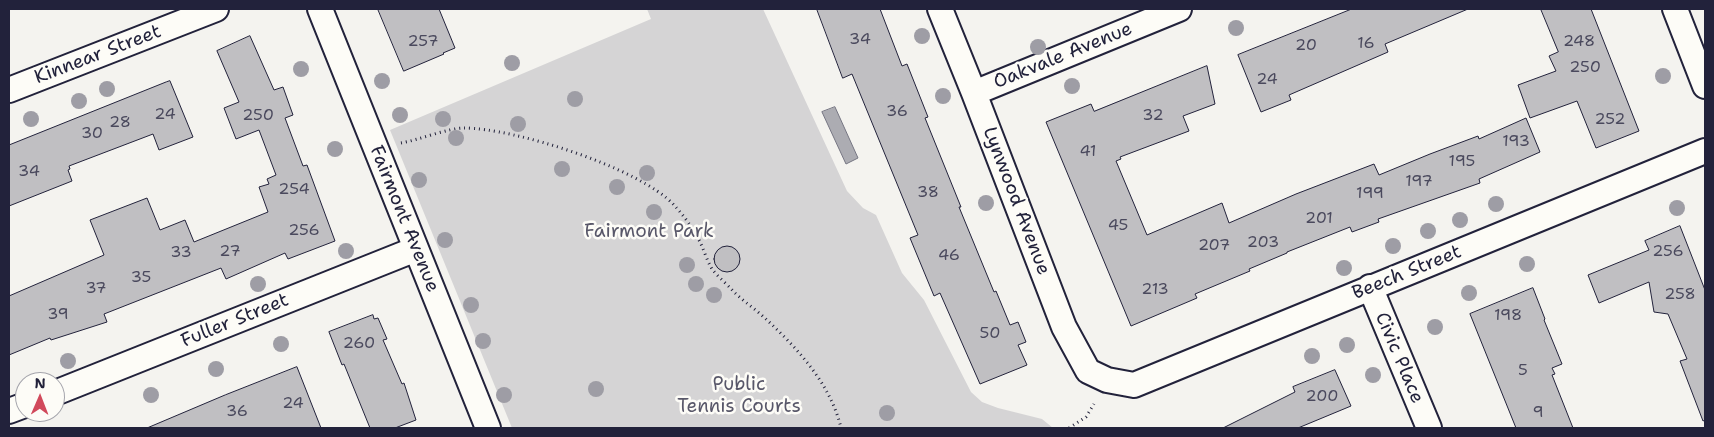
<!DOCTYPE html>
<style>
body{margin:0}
#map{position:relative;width:1714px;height:437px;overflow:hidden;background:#f4f3ef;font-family:"Shantell Sans",sans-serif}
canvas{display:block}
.frame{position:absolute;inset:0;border:10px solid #22223b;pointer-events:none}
.north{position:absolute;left:15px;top:372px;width:50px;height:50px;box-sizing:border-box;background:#fdfcf7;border:1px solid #a5a5ac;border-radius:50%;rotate:1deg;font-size:14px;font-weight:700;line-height:20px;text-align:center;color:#22223b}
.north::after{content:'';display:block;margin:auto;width:18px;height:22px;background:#d1495b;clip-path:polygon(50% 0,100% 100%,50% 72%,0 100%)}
</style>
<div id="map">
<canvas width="1714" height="437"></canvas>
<div class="frame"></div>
<div class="north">N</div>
</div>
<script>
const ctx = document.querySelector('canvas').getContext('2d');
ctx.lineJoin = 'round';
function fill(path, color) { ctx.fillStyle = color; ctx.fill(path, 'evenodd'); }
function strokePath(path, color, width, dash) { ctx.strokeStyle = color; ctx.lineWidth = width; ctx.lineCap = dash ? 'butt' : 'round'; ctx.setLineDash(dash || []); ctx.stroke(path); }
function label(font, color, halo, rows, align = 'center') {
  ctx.font = font + ' "Shantell Sans",sans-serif'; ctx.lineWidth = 5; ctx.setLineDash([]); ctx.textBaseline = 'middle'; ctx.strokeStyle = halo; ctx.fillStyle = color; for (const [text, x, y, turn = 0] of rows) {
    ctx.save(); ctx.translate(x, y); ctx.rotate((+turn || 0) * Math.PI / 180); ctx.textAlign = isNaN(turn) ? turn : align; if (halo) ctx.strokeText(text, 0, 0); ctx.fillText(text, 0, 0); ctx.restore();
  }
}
const green = new Path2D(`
 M647,9H763L847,191L863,208L876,215L902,273L924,300L971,392L982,402L998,408L1042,419L1053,428H512L390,130L651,19Z`);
const water = new Path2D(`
 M835,107L858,158L846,164L822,112Z`);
const building = new Path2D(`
 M378,9H439L455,48L443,53L444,54L404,71Z
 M817,9H880L902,66L907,64L928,117L925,118L961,207H959L994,292L996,291L1010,325L1018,322L1026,342L1018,345L1027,365L980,384L940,293L934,296L910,238L918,235L852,74L843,78Z
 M1352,9H1468L1385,44L1388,52L1289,95L1291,100L1261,112L1238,55Z
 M1541,9H1591L1639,131L1596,148L1577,101L1530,118L1518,85L1556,71L1549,56L1558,52Z
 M250,36L274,90L283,87L293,115L285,118L303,166L307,165L335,241L288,259L285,253L226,279L221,268L104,314L107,322L51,340L50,338L9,355V296L104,255L90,220L147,198L160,230L185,220L194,242L268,212L259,187L269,184L267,179L276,175L259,130L236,139L224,108L239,102L217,51Z
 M1207,66L1215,104L1183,116L1189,131L1120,157L1121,159L1116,161L1147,235L1222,203L1229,223L1296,194L1374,164L1379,175L1430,154L1478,136L1479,139L1526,118L1540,152L1479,179L1480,183L1378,219L1379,222L1352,232L1350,227L1287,252V253L1249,269L1250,271L1195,294L1197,298L1131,326L1046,122L1091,104L1094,111Z
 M170,81L193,137L159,150L153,134L69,166L70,169L68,170L72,181L9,206V145L166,82Z
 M1680,226L1705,290V420L1703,421L1680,361L1687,359L1668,314L1654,312L1649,282L1599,303L1588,275L1649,250L1645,241Z
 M714 259a13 13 0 1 1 26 0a13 13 0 1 1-26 0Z
 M1533,288L1545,319L1544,320L1562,364L1552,368L1555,374L1552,375L1573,428H1516L1470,314Z
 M373,315L374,319L378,318L387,339L383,340L402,384L404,383L416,420L395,428H370L344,364L342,365L329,332Z
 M297,367L321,428H147L225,395Z
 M1335,370L1351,406L1298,428H1223L1295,392L1293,387Z`);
const path = new Path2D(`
 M401,143C419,140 448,128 464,128C514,128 640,168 674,205C684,216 693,228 700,242C704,250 707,261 712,269C718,277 727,284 733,291C744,302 757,310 768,321C799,350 831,385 841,428
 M1069,428L1086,417L1094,404`);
const street = new Path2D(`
 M320,9L488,428
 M940,9L974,93L1064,327L1088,371L1107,380L1134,385L1705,151
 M1675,9L1705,86
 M9,90L216,9
 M974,93L1179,9
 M1370,287L1429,428
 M55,393L416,249
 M9,411L25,405`);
const trees = [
 [1236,28],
 [922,36],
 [1038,47],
 [512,63],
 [301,69],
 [1663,76],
 [382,81],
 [1072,86],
 [107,89],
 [943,96],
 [575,99],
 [79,101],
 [400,115],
 [31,119],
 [443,119],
 [518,124],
 [456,138],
 [335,149],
 [562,169],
 [647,173],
 [419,180],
 [617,187],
 [986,203],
 [1496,204],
 [1677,208],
 [654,212],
 [1460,220],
 [1428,231],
 [445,240],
 [1393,246],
 [346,251],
 [1527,264],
 [687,265],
 [1344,268],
 [258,284],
 [696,284],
 [1469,293],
 [714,295],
 [471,305],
 [1435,327],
 [483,341],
 [281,344],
 [1347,345],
 [1312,356],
 [68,361],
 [216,369],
 [1373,375],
 [596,389],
 [151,395],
 [504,395],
 [887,413]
];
const numberNames = [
 ["34",860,40],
 ["257",423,42],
 ["248",1579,42],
 ["16",1366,44],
 ["20",1306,46],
 ["250",1585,68],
 ["24",1267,80],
 ["36",897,112],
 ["24",165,115],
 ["250",258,116],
 ["32",1153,116],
 ["252",1610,120],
 ["28",120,123],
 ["30",92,134],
 ["193",1516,142],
 ["41",1088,152],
 ["195",1462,162],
 ["34",29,172],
 ["197",1419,182],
 ["254",294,190],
 ["38",928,193],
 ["199",1370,194],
 ["201",1319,219],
 ["45",1118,226],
 ["256",304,231],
 ["203",1263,243],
 ["207",1214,246],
 ["27",230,252],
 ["256",1668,252],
 ["33",181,253],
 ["46",949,256],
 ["35",141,278],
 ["37",96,289],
 ["213",1155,290],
 ["258",1680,295],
 ["39",58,315],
 ["198",1508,316],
 ["50",990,334],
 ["260",359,344],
 ["5",1523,371],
 ["200",1322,397],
 ["24",293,404],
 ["36",237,412],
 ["9",1538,413]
];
const streetNames = [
 ["Kinnear Street",98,55,-21],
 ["Oakvale Avenue",1063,56,-22],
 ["Lynwood Avenue",1016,201,69],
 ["Fairmont Avenue",404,219,68],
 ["Beech Street",1407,273,-22],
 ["Fuller Street",235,321,-22],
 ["Civic Place",1399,358,67]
];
const parkNames = [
 ["Fairmont Park",649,232],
 ["Public",739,385],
 ["Tennis Courts",739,407]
];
fill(green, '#d5d4d5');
fill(water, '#acacb2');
strokePath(water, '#757582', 1);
fill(building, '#c0bfc2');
strokePath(building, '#22223b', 1);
strokePath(street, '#22223b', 28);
strokePath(path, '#22223b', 3, [1, 4]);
strokePath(street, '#fdfcf7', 24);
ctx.fillStyle = '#9e9da5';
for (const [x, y] of trees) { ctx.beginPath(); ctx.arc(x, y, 8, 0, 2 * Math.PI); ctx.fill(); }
label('16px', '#4a495d', null, numberNames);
label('19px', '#22223b', '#fdfcf7', streetNames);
label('19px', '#585769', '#fdfcf7', parkNames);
</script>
